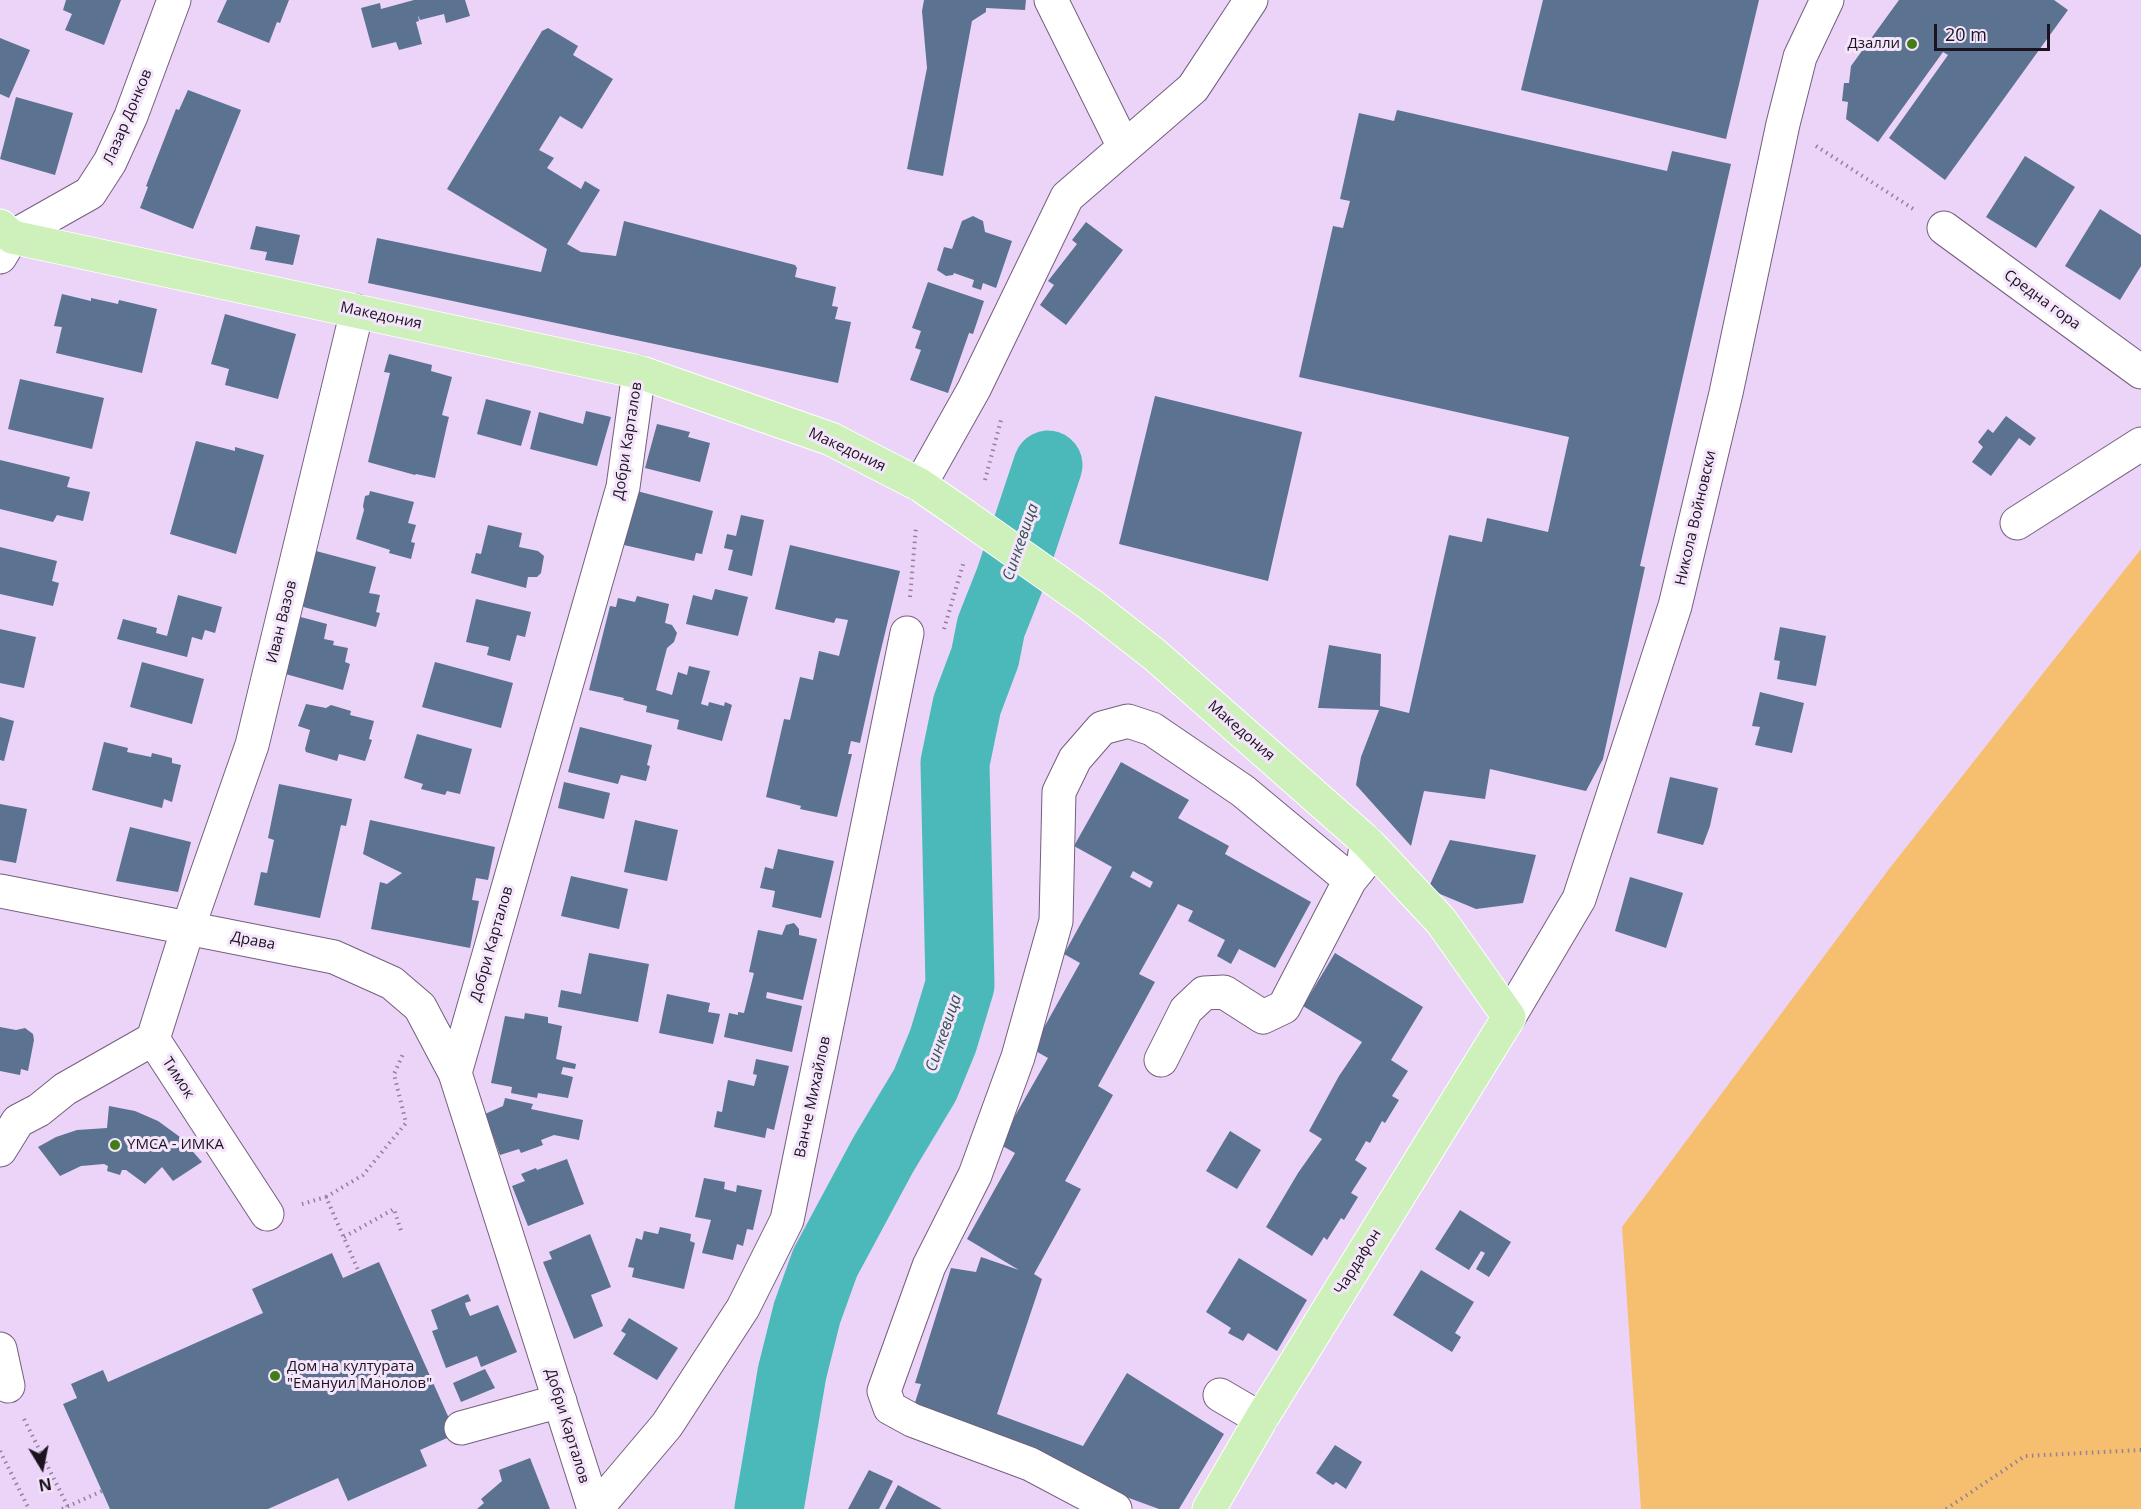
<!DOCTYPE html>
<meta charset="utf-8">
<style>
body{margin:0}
#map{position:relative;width:2141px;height:1509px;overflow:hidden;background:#ecd4f8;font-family:"Open Sans",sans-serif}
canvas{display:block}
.north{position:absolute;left:12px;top:1437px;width:60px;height:60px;-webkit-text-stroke:4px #f4e5fb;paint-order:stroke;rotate:170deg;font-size:16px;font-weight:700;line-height:24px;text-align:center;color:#1c1320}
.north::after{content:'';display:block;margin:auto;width:21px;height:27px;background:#1c1320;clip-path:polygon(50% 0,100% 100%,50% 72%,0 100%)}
.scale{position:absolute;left:1934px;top:24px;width:116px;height:27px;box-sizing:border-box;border:3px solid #1c1320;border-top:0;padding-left:8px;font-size:18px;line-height:21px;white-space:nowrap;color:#1c1320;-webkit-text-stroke:4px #f4e5fb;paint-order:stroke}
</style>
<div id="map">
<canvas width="2141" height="1509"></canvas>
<div class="north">N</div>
<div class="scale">20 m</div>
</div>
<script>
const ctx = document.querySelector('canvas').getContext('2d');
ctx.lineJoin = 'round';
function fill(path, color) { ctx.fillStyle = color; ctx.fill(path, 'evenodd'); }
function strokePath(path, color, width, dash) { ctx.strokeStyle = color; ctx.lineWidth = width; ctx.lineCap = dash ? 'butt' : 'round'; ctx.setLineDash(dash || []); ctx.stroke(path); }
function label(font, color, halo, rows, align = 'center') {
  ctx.font = font + ' "Open Sans",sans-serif'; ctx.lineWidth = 6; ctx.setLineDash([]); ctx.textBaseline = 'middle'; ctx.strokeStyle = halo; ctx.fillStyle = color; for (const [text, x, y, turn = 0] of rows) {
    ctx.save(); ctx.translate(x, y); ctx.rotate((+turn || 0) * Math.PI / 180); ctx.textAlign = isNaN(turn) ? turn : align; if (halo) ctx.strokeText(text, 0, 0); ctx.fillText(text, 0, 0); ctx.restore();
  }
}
const green = new Path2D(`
 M2141,549V1509H1641L1622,1227L1889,869Z`);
const river = new Path2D(`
 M769,1509L792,1373L807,1313L825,1263L883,1155L925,1085L943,1041L960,985L955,763L967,705L985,657L991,627L1010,579L1048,465`);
const building = new Path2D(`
 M66,0H121L104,45L65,30L72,14L63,10Z
 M227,0H289L280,23L277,22L269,43L217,22Z
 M414,0H465L470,16L446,23L444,14L420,20L418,15L419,21L416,22L422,44L399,50L396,42L372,48L361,8L380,3L381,9Z
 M924,0H1026L1025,10L986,8V12L972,21L943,176L907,169L927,68L922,11Z
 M1543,0H1759L1726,139L1521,90Z
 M1899,0H2054L2068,10L1945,180L1889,138L1948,55L1943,52L1878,142L1846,119L1848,102L1842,101L1844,83H1849L1851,66Z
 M548,28L578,46L573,55L613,79L582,129L560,116L539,150L554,158L547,168L581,189L585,181L600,190L567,244L581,252L616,256L624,221L795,265L797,268L795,277L836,287L832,306L838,307L835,319L851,322L838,383L368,283L377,238L541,272L547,249L447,189L542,31Z
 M0,38L30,50L9,98L0,94Z
 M188,90L241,110L193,229L140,208L148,187L146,186L176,109L179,110Z
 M16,97L73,113L55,175L0,159Z
 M1397,110L1667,171L1672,151L1731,164L1640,566L1645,567L1603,759L1586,791L1490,769L1485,799L1424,791L1411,846L1356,785L1361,757L1379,710L1318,708L1329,645L1381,654L1380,706L1409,713L1449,535L1482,542L1487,518L1548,532L1569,437L1299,377L1333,226L1343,228L1350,201L1340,199L1359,113L1394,121Z
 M2025,156L2075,187L2036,248L1986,217Z
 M2100,209L2141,235V266L2120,300L2065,266Z
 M973,216L983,221L985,232L1012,241L996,288L983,283L981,290L972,287L974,280L954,273L953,275L946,276L937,270L944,247L952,249L962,221Z
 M1086,222L1123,250L1066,325L1040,305L1054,285L1048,281L1077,244L1072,240Z
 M256,226L300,235L293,265L265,260L267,252L250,249Z
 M928,282L984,301L973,334L969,333L948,393L910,380L921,350L915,348L921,331L912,328Z
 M62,294L91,301V298L118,304L119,300L157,309L142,373L56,353L62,327L54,326Z
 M225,314L296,334L278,399L225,385L229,369L211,364Z
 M389,354L432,365L431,371L452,377L442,415L449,417L447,425L435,478L416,474L415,475L368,462L390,373L384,372Z
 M20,379L104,398L92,449L8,429Z
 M1155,396L1302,432L1268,581L1119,544Z
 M486,399L531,411L521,446L477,434Z
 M586,411L611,417L597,466L530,449L539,412L583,424Z
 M2006,416L2036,438L2030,446L2019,438L1991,476L1972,462L1983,447L1978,442L1988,429L1993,433Z
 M657,424L690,432L688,437L710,443L700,482L645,468Z
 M196,441L235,451V447L264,455L236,554L170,534Z
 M0,460L70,477L67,487L90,492L83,521L57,515L53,522L0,509Z
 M370,491L414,502L408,523L416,525L411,542L415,543L411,559L389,553L390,550L356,539L364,510L363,506L365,496L369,495Z
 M637,491L713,511L702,554L696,553L694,561L624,545Z
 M741,515L764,520L752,576L728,570L733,550L724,548L727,534L736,536Z
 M488,525L522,533L519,547L538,551L544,556L541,573L537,577H528L526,588L471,573L476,553L481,554Z
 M790,545L900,571L878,662L860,743L851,741L848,754H852L837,817L800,809L801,806L766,797L784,719L790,720L800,677L813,680L819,651L839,656L848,620L836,618L834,623L775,609Z
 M0,547L57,561L52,581L59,583L53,606L0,594Z
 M316,551L376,567L369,593L380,595L376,612L380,613L376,627L300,606Z
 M715,589L748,597L738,636L686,624L693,595L712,600Z
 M178,595L222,607L215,633L205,630L202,640L192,637L187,657L117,639L123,619L157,628L156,633L167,636Z
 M637,596L669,604L665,623L672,625L677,633L674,642L667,648L656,690L672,695L678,672L687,675L689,666L710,671L701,704L708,706L709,702L724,706L725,702L732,705L722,741L677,729L679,720L646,712L647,706L623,700L624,698L589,690L610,606L616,607L618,598L635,602Z
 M476,599L531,612L525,637L517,635L510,661L487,655L489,647L466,642Z
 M297,616L327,624L324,639L334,641L333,645L348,648L345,662L350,664L343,690L282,673Z
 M1780,627L1826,636L1816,686L1777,679L1780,661L1774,660Z
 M0,629L36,637L24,688L0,683Z
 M142,662L204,679L192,724L130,707Z
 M435,662L513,683L501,728L422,707Z
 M1760,692L1804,703L1792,753L1755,745L1760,727L1752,726Z
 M306,704L326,708L331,705L351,711L350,715L374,721L369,739L372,740L365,761L339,754L337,761L306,752L305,749L310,730L298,726Z
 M0,717L14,721L4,761L0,760Z
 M580,727L652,745L647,765L650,766L646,781L621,775L618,784L568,772Z
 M417,734L472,749L460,794L447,791L445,795L421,789L423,784L404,778Z
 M104,742L128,748L127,752L151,757L152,753L172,758V763L181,765L172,802L164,799L162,808L92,790Z
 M1121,762L1189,800L1178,818L1229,846L1225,854L1311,902L1275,968L1239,949L1231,964L1217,956L1225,940L1188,921L1193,911L1178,904L1139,974L1155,982L1098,1086L1113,1095L1065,1181L1081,1189L1034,1274L1042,1279L997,1414L1083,1446L1127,1373L1224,1434L1179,1509H1159L910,1418L921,1384L915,1383L951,1268L976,1272L981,1257L1019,1270L967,1239L1015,1153L999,1144L1048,1058L1032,1049L1080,963L1064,954L1112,867L1074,846ZM1133,871L1153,882L1150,888L1130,877Z
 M1670,777L1718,788L1710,826L1703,845L1657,833Z
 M564,782L610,793L604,819L558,808Z
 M279,784L352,799L346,826L341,825L320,918L254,905L261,872L267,873L274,840L268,838Z
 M0,804L27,809L16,863L0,860Z
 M370,820L495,847L488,880L476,878L472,900L479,901L470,948L371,929L380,882L387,884L402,873L363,854Z
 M635,820L678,830L667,881L624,872Z
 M130,827L191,842L178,892L116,881Z
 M1450,840L1536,855L1523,903L1476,909L1428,889Z
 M778,849L834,861L821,918L772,907L775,891L760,888L765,867L773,869Z
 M571,876L628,889L619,929L561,916Z
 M1630,877L1683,893L1666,948L1615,931Z
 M794,923L799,929V935L817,939L803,1000L767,992L766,998L802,1006L792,1052L724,1037L729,1013L738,1015V1012L744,1013L754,973L749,972L758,930L782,935L786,925Z
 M589,953L649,964L638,1022L558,1007L561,990L581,994Z
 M1335,953L1423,1007L1391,1060L1408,1071L1392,1096L1399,1100L1385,1123L1382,1121L1370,1143L1366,1141L1355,1160L1367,1168L1351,1193L1358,1197L1344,1220L1341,1218L1327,1240L1324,1237L1312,1256L1266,1227L1298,1173L1322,1139L1309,1131L1339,1076L1362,1042L1303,1006Z
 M667,994L710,1003L708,1012L720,1014L713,1044L659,1033Z
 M525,1013L548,1017V1023L562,1026L556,1059L576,1064L575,1069L563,1067L561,1074L573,1077L568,1098L538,1093L537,1098L511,1093L512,1087L491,1083L505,1016L524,1019Z
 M0,1027L16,1030L25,1028L33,1034L34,1040L28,1071L21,1069L20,1075L0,1071Z
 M756,1059L789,1066L774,1130L767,1128L765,1138L714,1127L717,1111L722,1112L728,1080L754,1086L757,1075L753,1074Z
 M505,1098L533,1104L531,1109L583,1120L579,1140L554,1135L541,1140L543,1145L521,1153L519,1149L500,1155L485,1114L503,1106Z
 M109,1106L135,1111L158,1121L180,1137L202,1162L173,1181L162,1167L145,1184L126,1170H122L120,1175L107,1171L108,1166L104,1164L81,1166L60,1176L38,1147L56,1137L77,1130L107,1128Z
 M1230,1131L1261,1150L1237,1189L1206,1171Z
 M567,1159L584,1204L528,1226L512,1186L525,1181L521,1174L536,1168L537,1170Z
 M704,1178L725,1182L724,1189L736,1192L737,1185L762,1190L753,1230L747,1229L743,1246L737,1244L733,1260L702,1253L711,1220L695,1217Z
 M1460,1210L1511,1242L1489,1277L1476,1269L1485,1253L1481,1251L1469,1270L1435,1249Z
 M660,1227L691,1234L690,1241L695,1243L684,1289L632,1277L634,1268L628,1267L636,1238L642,1240L644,1231L658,1234Z
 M590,1234L611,1287L591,1295L603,1326L574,1339L543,1262L552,1259L549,1252Z
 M332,1253L343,1278L379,1262L456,1434L420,1450L427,1466L348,1501L338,1478L268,1509H110L63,1404L77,1398L71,1384L103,1370L108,1382L263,1313L252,1289Z
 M1239,1258L1307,1300L1277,1351L1248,1333L1243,1341L1228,1333L1231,1328L1206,1312Z
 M1421,1270L1474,1302L1455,1333L1461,1337L1452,1352L1393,1315Z
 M468,1294L471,1301L465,1303L466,1307L470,1316L498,1305L517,1352L481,1367L477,1356L446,1368L432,1331L438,1329L431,1310Z
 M629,1318L678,1348L657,1380L613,1354L626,1334L621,1331Z
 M485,1369L495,1388L461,1402L453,1383Z
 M1335,1445L1362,1462L1346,1489L1336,1482L1333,1485L1316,1473Z
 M530,1458L550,1509H477L484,1503L481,1499L502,1481L499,1470Z
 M869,1470L893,1481L879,1509H848Z
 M898,1485L918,1496L942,1509H885Z`);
const path = new Path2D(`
 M1816,146L1915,210
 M985,480L1001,420
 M910,597L916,527
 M944,629L964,561
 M326,1197L363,1175L406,1123L394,1074L403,1054
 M302,1204L326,1197L359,1272
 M344,1237L394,1209L402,1234
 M24,1419L68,1507
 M0,1451L29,1509
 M62,1509L102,1491
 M1946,1509L2025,1456L2141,1450`);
const minor = new Path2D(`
 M1051,0L1124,147
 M1944,228L2141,372
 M0,257L12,237L90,193L110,162L131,116L174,0
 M920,485L974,389L1067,197L1193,88L1251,0
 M2017,523L2141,444
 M0,891L334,957L392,983L420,1007L455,1073
 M1509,1017L1579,899L1675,606L1726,393L1783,124L1800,57L1827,0
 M1161,1060L1186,1010L1204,993L1224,992L1263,1017L1284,1007L1350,880
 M0,1150L18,1121L39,1110L65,1089L153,1039
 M267,1214L153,1039L188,928L252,745L357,311
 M0,1349L8,1386
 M1220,1395L1261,1419
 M461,1428L560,1401
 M594,1509L455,1073L623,487L639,372
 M596,1509L667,1425L743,1308L787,1220L907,633
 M1115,1509L1030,1464L912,1420L890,1408L884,1391L929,1266L975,1175L1018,1057L1056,921L1059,792L1075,759L1102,728L1128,721L1152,729L1243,791L1350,880L1363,864L1367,842`);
const major = new Path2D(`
 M0,226L12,237L639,372L831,439L920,485L955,509
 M1091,605L1155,655L1367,842L1441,921L1509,1017L1261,1419L1209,1509`);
const majorBridge = new Path2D(`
 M955,509L1091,605`);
const markers = [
 [1912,44,6,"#437d16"],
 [115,1145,6,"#437d16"],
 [275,1376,6,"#437d16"]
];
const poiNames = [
 ["Дзалли",1900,44,"right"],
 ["YMCA - ИМКА",127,1145],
 ["Дом на културата",287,1367],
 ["\"Емануил Манолов\"",287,1384]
];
const streetNames = [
 ["Лазар Донков",128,117,-67],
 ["Средна гора",2042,300,36],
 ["Македония",381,316,12],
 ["Добри Карталов",628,441,-81],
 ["Македония",847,450,25],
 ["Никола Войновски",1696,518,-77],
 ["Иван Вазов",282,622,-76],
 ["Македония",1241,731,41],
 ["Драва",253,941,11],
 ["Добри Карталов",492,944,-74],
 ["Тимок",178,1078,57],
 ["Ванче Михайлов",813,1097,-78],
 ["Чардафон",1358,1262,-58],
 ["Добри Карталов",567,1426,73]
];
const waterNames = [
 ["Синкевица",1021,542,-71],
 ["Синкевица",944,1033,-71]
];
fill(green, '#f6bf6f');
strokePath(river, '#4bb9b9', 69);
fill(building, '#5b7290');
strokePath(minor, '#745f7e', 35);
strokePath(major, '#fff', 35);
strokePath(path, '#93819b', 4, [1.5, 4.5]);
strokePath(minor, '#fff', 33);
strokePath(major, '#cef1bc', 33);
strokePath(majorBridge, '#fff', 35, []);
strokePath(majorBridge, '#cef1bc', 33);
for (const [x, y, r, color] of markers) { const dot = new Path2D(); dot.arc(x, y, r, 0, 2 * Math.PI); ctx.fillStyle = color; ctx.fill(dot); strokePath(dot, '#f4e5fb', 2); }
label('15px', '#1c1320', '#f4e5fb', poiNames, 'left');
label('15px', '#1c1320', '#f4e5fb', streetNames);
label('italic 16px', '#345555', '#f4e5fb', waterNames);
</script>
